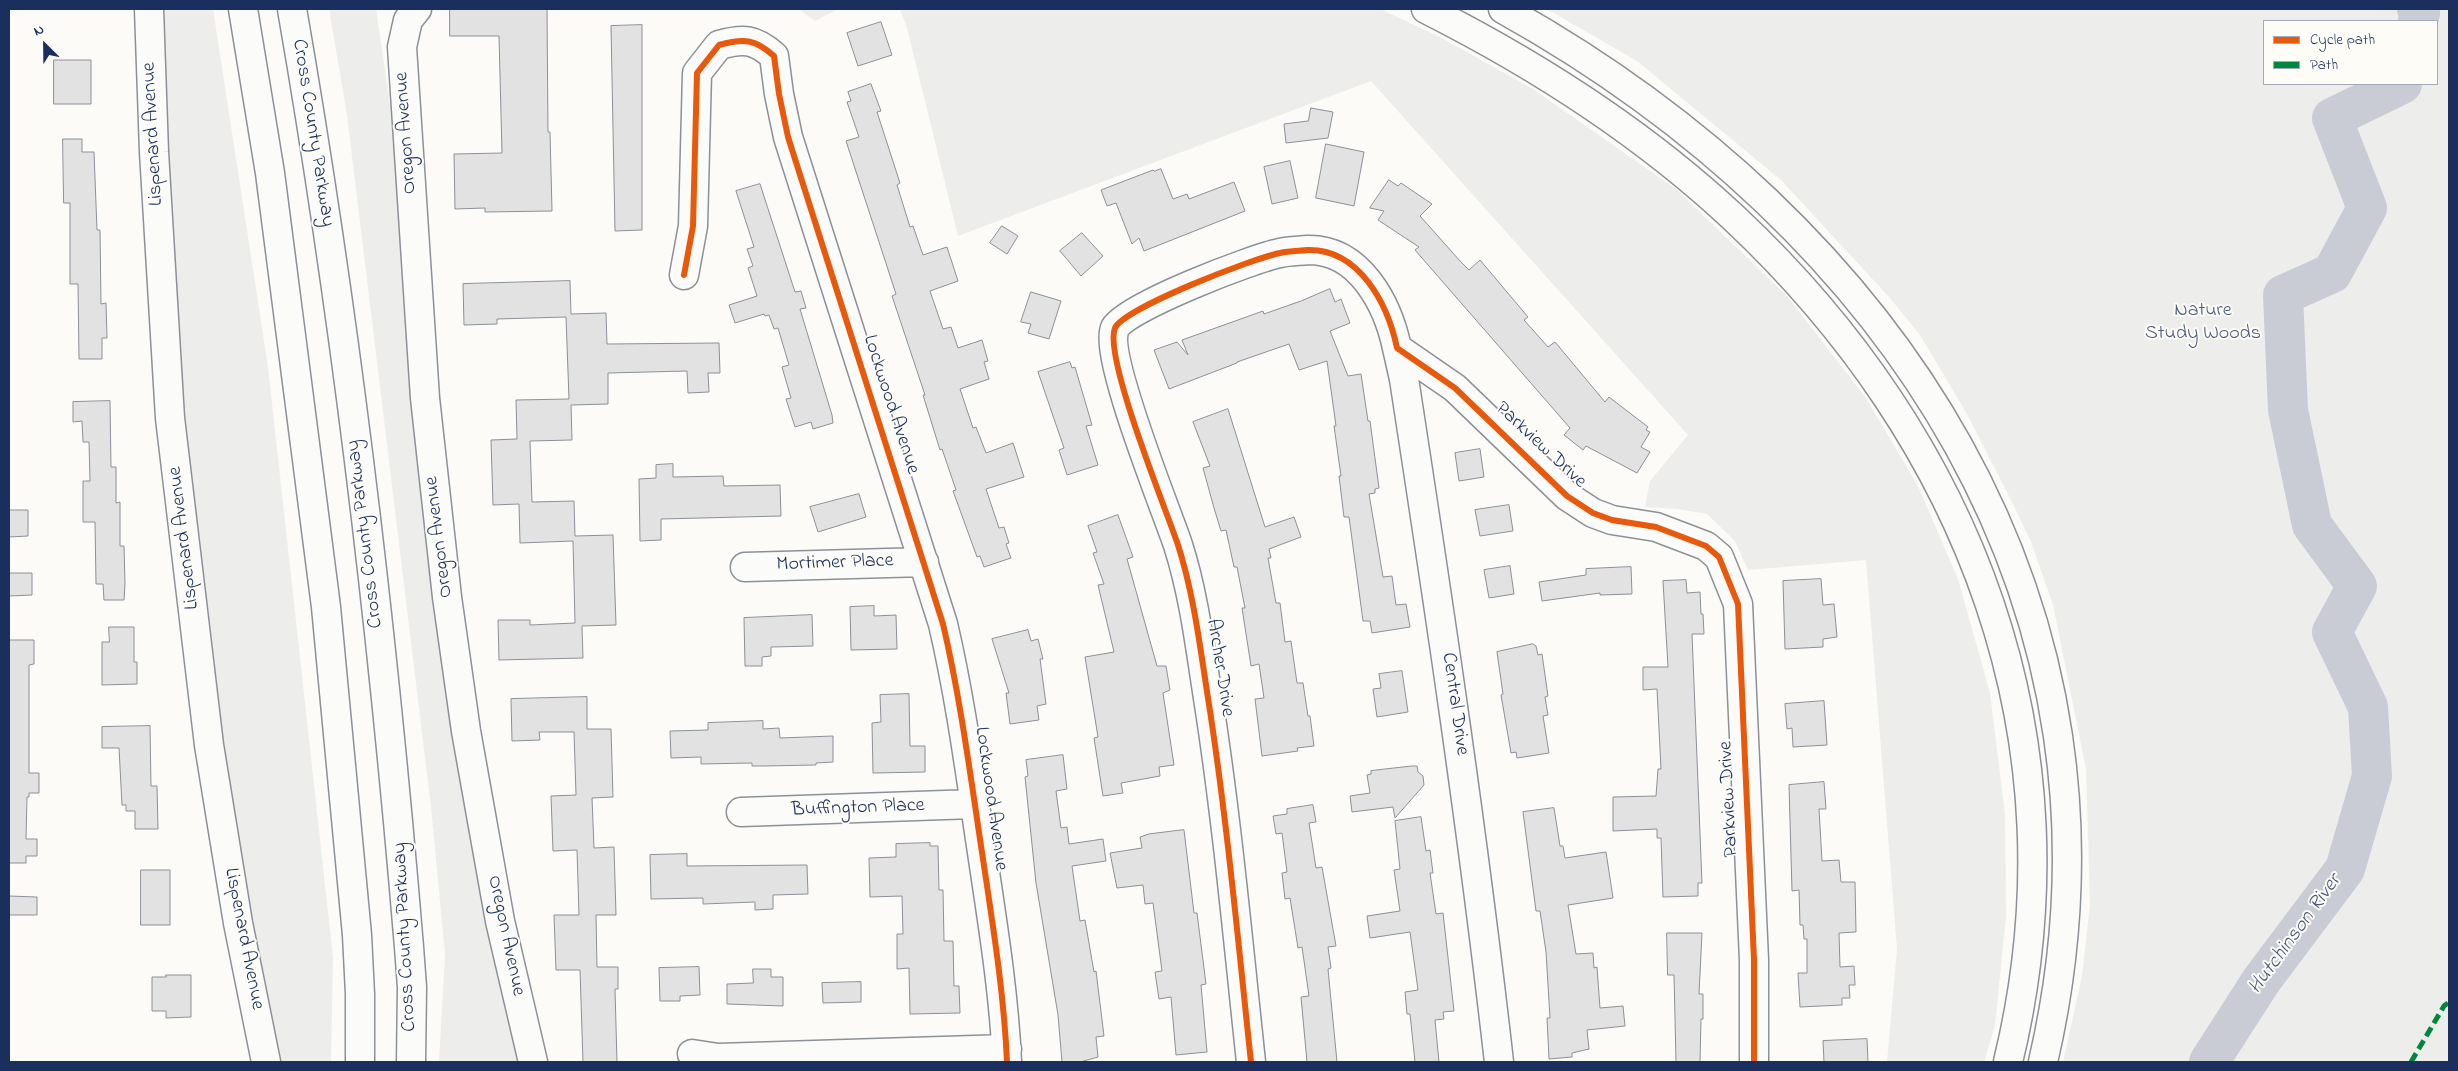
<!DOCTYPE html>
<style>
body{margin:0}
#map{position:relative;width:2458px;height:1071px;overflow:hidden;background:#fcfbf8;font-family:"Indie Flower",sans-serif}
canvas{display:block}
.frame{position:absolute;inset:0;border:10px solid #1b2f5e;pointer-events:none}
.legend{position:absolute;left:2263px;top:20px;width:175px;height:65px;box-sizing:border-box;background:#fdfcf7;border:1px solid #a3aaba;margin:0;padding:6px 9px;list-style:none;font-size:15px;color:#1b2f5e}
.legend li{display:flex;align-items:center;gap:10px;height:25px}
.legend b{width:25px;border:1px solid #a3aaba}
.north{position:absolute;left:20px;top:20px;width:50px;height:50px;-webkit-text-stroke:4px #fdfcf7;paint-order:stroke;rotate:337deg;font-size:14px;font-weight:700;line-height:20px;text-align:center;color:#1b2f5e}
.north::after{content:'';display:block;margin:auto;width:18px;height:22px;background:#1b2f5e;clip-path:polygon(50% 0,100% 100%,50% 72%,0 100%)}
</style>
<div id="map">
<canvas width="2458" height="1071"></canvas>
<div class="frame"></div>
<ul class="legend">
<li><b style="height:6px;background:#e8590c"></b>Cycle path</li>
<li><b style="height:6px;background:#00873e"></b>Path</li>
</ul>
<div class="north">N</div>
</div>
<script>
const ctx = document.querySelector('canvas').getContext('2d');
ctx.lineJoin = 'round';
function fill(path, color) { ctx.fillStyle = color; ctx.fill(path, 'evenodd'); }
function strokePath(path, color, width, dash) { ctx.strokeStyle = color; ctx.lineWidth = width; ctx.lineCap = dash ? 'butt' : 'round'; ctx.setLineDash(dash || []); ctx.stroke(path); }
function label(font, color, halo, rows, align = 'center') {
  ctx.font = font + ' "Indie Flower",sans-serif'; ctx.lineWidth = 4; ctx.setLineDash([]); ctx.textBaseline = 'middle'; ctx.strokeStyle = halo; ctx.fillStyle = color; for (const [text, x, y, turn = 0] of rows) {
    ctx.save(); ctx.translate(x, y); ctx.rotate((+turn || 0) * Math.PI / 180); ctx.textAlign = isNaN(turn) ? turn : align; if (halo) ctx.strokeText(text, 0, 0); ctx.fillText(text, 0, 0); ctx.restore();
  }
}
const green = new Path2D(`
 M162,9H213L268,367L333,957L331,1062H281L248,905L214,707L189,516L167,161Z
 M329,9H376L396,145L408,366L442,656L464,803L493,956L520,1062H439L445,954L431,807L347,115Z
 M799,9H838L815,21Z
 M900,9H1380L1440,37L1533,89L1676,189L1787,296L1866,398L1918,486L1958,579L1990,693L2005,814L2006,916L1995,1026L1984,1062H1887L1897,949L1866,560L1748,570L1735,541L1707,514L1677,509L1645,507L1650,481L1688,435L1371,81L958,236L907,28Z
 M1547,9H2449V1062H2063L2082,976L2090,904L2086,769L2053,605L2031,542L2014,506L1967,414L1920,335L1889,297L1781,180L1637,61ZM2264,21H2437V84H2264Z`);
const river = new Path2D(`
 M2417,9L2420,13L2418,21
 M2209,1062L2261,981L2345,869L2372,776L2368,707L2332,632L2357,586L2312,525L2288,410L2283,295L2332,273L2367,208L2332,118L2402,84`);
const building = new Path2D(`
 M450,9H547L548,132H550L552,211L485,212V208L455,209L454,154L502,153L499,36H450Z
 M881,22L892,55L858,66L847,33Z
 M642,25V230L615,231L611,26Z
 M54,60H91V104H54Z
 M871,84L881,111L877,112L900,183L897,185L910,227L913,226L923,255L947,247L958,281L930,291L943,329L951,327L958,348L982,340L988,361L984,362L989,379L960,389L973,428L976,427L986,453L1013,443L1024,477L986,489L999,528L1004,527L1009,543L1006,544L1011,558L984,567L980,556L977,557L953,491L956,490L942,449L940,450L923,395H925L892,296L896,294L846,141L859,137L847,102L851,101L848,92Z
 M1311,108L1333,112L1328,138L1286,143L1284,124L1308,121Z
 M63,139H82V152H94L97,230H100L101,304L106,303L107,338H102V359H79L78,284H70V203H64Z
 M1326,144L1364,152L1354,206L1316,198Z
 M1290,161L1298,198L1272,204L1264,167Z
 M1161,169L1173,199L1187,194L1189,199L1234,182L1245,211L1144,251L1139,238L1132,244L1116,203L1107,206L1101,190L1153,170L1154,171Z
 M1389,180L1398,186L1401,183L1432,204L1420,216L1461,262L1469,270L1480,260L1528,317L1524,320L1548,347L1555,342L1605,402L1609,397L1648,427L1646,430L1650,432L1641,447L1650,452L1637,473L1586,446L1583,450L1564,435L1570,428L1415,250L1419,247L1378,220L1384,211L1370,208Z
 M760,184L795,292L801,291L806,308L800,309L832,415L833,423L813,429L811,422L795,427L786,399L791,398L782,367L789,365L778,328L774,329L769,315L765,316L764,314L735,323L729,305L757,296L748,268L753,266L747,249L754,247L736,191Z
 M1002,226L1018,236L1007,254L990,243Z
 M1082,233L1103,256L1081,276L1060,251Z
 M570,281L571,314L606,313L607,344L719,343L720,373H708L709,392L688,393L687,371L608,373V404L571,405L572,440L530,441L532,502L574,501L575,536L613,535L616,625L582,626L583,658L499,660L498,620H530V625L575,623L573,541L520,543L519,504L493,505L491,440L517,439L516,400L569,399L566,317L497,319V324L464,325L463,284Z
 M1330,289L1335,302L1341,299L1350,323L1330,331L1348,376L1361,374L1368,421H1370L1379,488L1375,489V493L1369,494L1383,577L1392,576L1396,605L1406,604L1410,627L1372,633L1370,621H1363L1349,517H1344L1339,476H1341L1334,426H1336L1327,361L1299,370L1289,344L1237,362V363L1169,389L1154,350L1177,342L1188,355L1182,340L1263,311L1264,314L1301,301Z
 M1031,292L1061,301L1049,339L1028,333L1031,324L1021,322Z
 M1070,362L1072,368L1075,367L1092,425L1086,426L1098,465L1067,475L1059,450L1064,448L1038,372Z
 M110,401L111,467H116V503L120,502V546H124L125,584L124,600H104L103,584H96L95,522H83V481H90L89,442H83L82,421L73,422V402Z
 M1228,409L1265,527L1294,517L1301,537L1269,549L1271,558H1268L1276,603H1280L1285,642L1291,641L1297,683H1303L1308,716H1310L1314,746L1297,748L1298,751L1262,756L1255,699L1264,698L1259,664L1251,666L1242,608H1245L1237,567H1234L1226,530L1221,531L1214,508L1203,468L1210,466L1193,422Z
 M1480,449L1484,477L1459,481L1455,453Z
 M673,464V477L723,476L724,486L780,485L781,516L661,519V540L640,541L639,479L656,478V465Z
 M859,494L866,517L818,532L810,507Z
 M1509,505L1513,531L1480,536L1475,510Z
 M9,510H28V536L9,537Z
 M1118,515L1133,557L1127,559L1157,666H1166L1170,690L1163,693L1174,765L1159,767L1160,776L1121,783L1123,793L1103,796L1094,738L1098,737L1085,657L1114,652L1098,585L1104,584L1093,553L1097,552L1088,526Z
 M1510,566L1514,594L1489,598L1484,570Z
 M1631,567L1632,594L1600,595V593L1542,601L1539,582L1586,575V569Z
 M9,573H32V595L9,596Z
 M1821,579L1823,605L1834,604L1837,637L1823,639V647L1785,649L1783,581Z
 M1686,580L1687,593L1700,592L1701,614H1703L1704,634H1692L1702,883H1698V896L1663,897L1661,838H1657V829L1613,831V797L1656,796L1658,769H1661L1657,689L1643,690V667H1668L1663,581Z
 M874,606V616L896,615L897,649L851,650L850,607Z
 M812,615L813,646L771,647V656L762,657V666H745L744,618Z
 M109,627H134V662H137V684L102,685V642H109Z
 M1028,630L1031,641L1038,639L1043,659H1040L1046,704L1037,706L1039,720L1010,724L1006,693H1009L992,639Z
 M9,640H34V664L29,665V773H39V793H29V797H27L26,839H37V856H26V863H9Z
 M1533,644L1536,646L1538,655L1542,654L1548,696L1545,697L1548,715L1543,716L1549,753L1517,758L1516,752L1511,753L1501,695L1503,694L1497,652Z
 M1402,671L1408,712L1377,717L1373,689L1381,688L1379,674Z
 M909,694L910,746H925V772L873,773L872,723L881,722L880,695Z
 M587,697V729H611L613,797L592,798L594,848L614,847L616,915H596L597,967H618V989H615L617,1062H583L580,970H556L554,915H579L577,850L553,851L551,796L576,795L574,732H539L540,740L512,741L511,699Z
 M1824,701L1827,745L1793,747L1792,728L1787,729L1785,704Z
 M763,721V729L779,728L780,738L833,736V762L816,763V765L764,766H752V763L701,764V757L671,758L670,731L708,730V723Z
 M150,726L151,786H157L158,829H135V811H126V805H122L119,748H102V727Z
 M1063,755L1067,789L1056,791L1061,828L1067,827L1069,844L1103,839L1106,861L1072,866L1080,921L1085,920L1094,972L1096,971L1104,1036L1096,1037L1098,1057L1080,1062H1062L1058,1015L1036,883L1025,777L1028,776L1026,760Z
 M1412,766H1417L1418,772L1423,776L1424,785L1395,818L1393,807L1352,812L1350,796L1370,793L1367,775L1371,774V771Z
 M1824,782L1826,809H1819L1822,861L1839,860L1841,882H1855L1856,932L1839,933L1840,967L1854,966L1855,985H1849L1850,998H1842V1005L1800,1007L1798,973H1807V939H1804L1803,925H1800L1799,890L1792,891L1789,785Z
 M1313,805L1316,822L1309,823L1316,868L1322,867L1336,946L1328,947L1331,968L1328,969L1337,1062H1307L1301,997L1309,996L1302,947L1298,948L1290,898L1285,899L1282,873L1287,872L1282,833L1276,834L1273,816L1287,814V809Z
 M1554,808L1560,846H1563L1565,858L1606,852L1613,898L1568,905L1576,954L1593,953L1594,968L1597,967L1600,1008L1623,1006L1625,1026L1587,1030L1589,1049L1572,1053V1057L1549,1059L1547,1018H1550L1546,952L1540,911H1536L1523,812Z
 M1421,817L1426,851L1430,850L1433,873H1430L1436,914L1443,913L1454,1011L1443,1012L1444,1019L1435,1020L1439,1062H1415L1410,1014H1407L1405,992L1418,990L1410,932L1370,938L1367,916L1400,911L1394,870L1400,869L1395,821Z
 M1184,830L1194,913H1197L1206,984L1201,985L1207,1052L1176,1055L1171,997L1159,999L1155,972L1162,971L1153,903L1145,904L1143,885L1117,888L1110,853L1142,848L1140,837L1149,834Z
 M930,843V846H938L939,890H943L944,941H953L954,986H959L960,1013L910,1014L909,968L897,969V934H903L902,896L870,897L869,858L896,857V844Z
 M687,854V866L807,865L808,894L773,895V909L755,910V902L703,904V898L651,899L650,855Z
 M141,870H170V925H141Z
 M9,896L37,897V915H9Z
 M1667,933H1702L1699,994H1703V1019H1701L1700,1062H1676L1674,975H1668Z
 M699,967L700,995L680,996V1001H660L659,968Z
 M753,969H771V977H783V1006L727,1004V984L753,983Z
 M166,975H191V1017L166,1018V1011H152V977H166Z
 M861,982V1002L823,1003L822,983Z
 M1867,1039L1868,1062H1824L1823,1041Z`);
const minor = new Path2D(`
 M149,9L154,152L170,418L209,745L238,923L266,1062
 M417,9L408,20L402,47L425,398L447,597L466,731L500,921L533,1062
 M684,275L693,226L697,73L719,45C744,38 755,39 774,56L779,94L788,137L943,624C961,701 971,780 983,859C993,926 1004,994 1007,1062
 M1397,348L1404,379C1439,606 1473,833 1499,1062
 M745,567L924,562
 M741,812L974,804
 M692,1054L718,1058L1007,1049
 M1251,1062C1238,941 1227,819 1208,698C1200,647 1194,595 1178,545C1166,509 1103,356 1115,328C1124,308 1254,258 1280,253C1289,251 1299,251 1308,250C1360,249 1388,305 1397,348L1455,388L1567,496L1593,513L1612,520L1656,527L1706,546L1719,557L1738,604L1754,960V1062`);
const highway = new Path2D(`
 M243,9L270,173L326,607L357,935L360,994V1062
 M292,9C346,319 383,633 409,947L412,987L411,1062
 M1426,9C1537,65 1643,133 1734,218C1972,441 2086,741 2008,1062
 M1503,9C1891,225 2149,606 2043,1062`);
const quiet = new Path2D(`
 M2411,1062L2444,1006L2449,1002`);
const cycleway = new Path2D(`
 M684,275L693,226L697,73L719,45C744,38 755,39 774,56L779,94L788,137L943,624C961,701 971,780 983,859C993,926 1004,994 1007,1062
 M1251,1062C1238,941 1227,819 1208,698C1200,647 1194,595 1178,545C1166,509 1103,356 1115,328C1124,308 1254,258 1280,253C1289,251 1299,251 1308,250C1360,249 1388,305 1397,348L1455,388L1567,496L1593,513L1612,520L1656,527L1706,546L1719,557L1738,604L1754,960V1062`);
const streetNames = [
 ["Cross County Parkway",312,133,81],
 ["Oregon Avenue",407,133,-94],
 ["Lispenard Avenue",154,134,-93],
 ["Lockwood Avenue",890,405,72],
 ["Parkview Drive",1540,446,43],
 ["Cross County Parkway",366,534,-97],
 ["Oregon Avenue",440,537,-97],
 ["Lispenard Avenue",185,538,-97],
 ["Mortimer Place",835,564,-2],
 ["Archer Drive",1219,668,81],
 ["Central Drive",1454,704,82],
 ["Lockwood Avenue",990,799,82],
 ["Parkview Drive",1730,799,-93],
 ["Buffington Place",858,809,-2],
 ["Oregon Avenue",505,936,78],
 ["Cross County Parkway",406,937,-93],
 ["Lispenard Avenue",243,939,79]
];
const parkNames = [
 ["Nature",2203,312],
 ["Study Woods",2203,335]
];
const waterNames = [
 ["Hutchinson River",2296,935,-54]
];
fill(green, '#ededec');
strokePath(river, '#c9ccd4', 40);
fill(building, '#e2e2e2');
strokePath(building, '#8c9097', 1);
strokePath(minor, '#8c9097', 31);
strokePath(highway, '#8c9097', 31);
strokePath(minor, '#fbfbf9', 28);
strokePath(highway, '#fbfbf9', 28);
strokePath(quiet, '#00873e', 5, [10, 5]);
strokePath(cycleway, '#e8590c', 6);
label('20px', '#1b2f5e', '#fdfcf7', streetNames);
label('20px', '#4c5c7f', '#fdfcf7', parkNames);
label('italic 21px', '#49587d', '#fdfcf7', waterNames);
</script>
